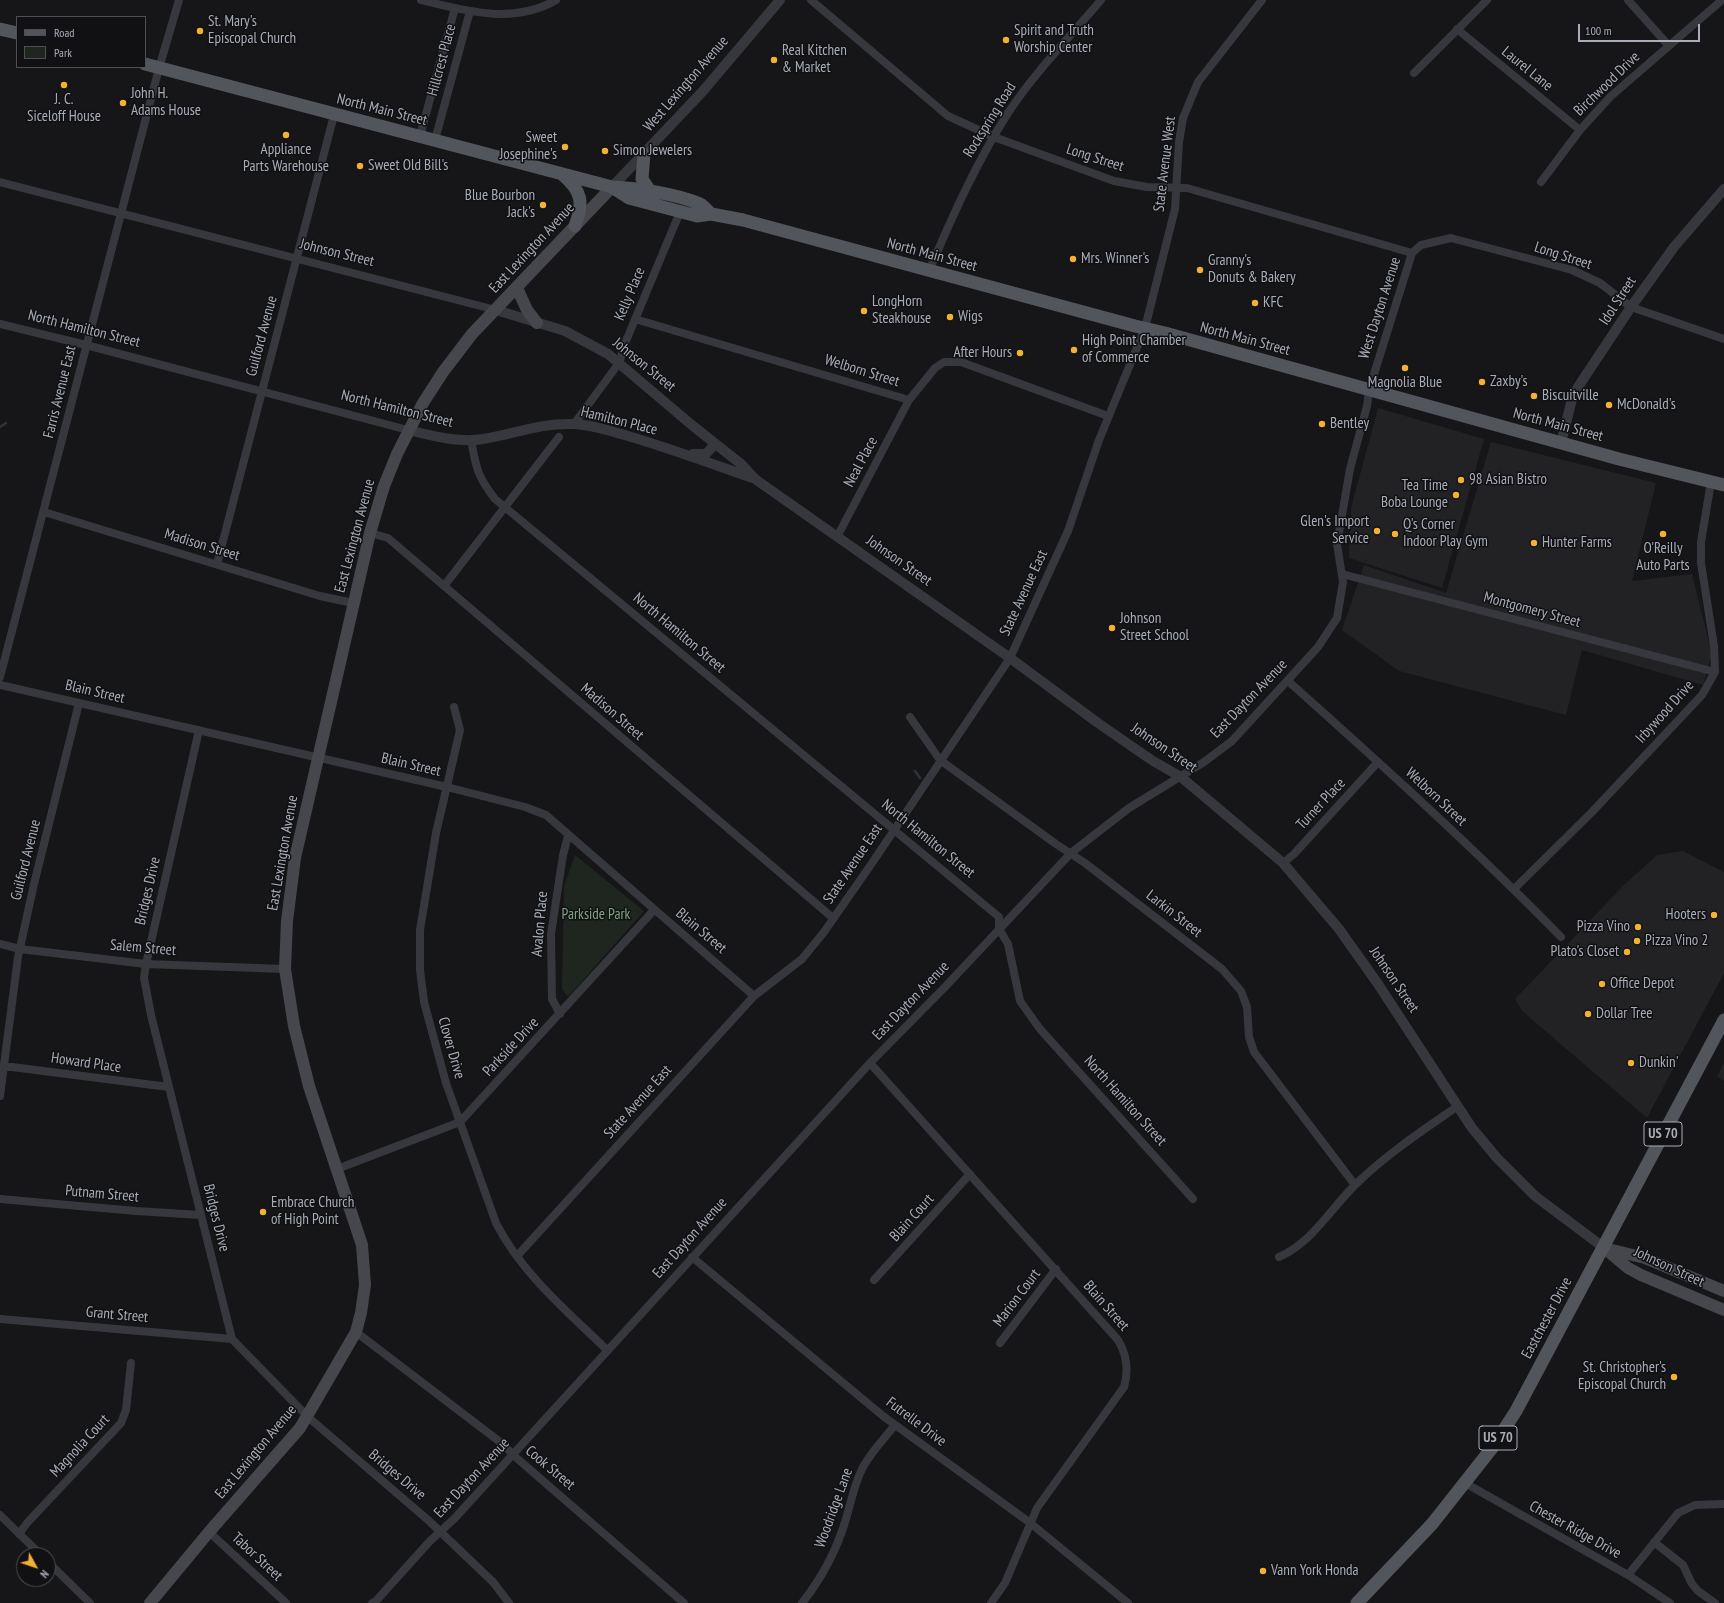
<!DOCTYPE html>
<style>
body{margin:0}
#map{position:relative;width:1724px;height:1603px;overflow:hidden;background:#161618;font-family:"PT Sans Narrow",sans-serif}
canvas{display:block}
.legend{position:absolute;left:16px;top:16px;width:130px;height:52px;box-sizing:border-box;background:#111113;border:1px solid #4d4f55;margin:0;padding:5px 7px;list-style:none;font-size:12px;color:#a8adb8}
.legend li{display:flex;align-items:center;gap:8px;height:20px}
.legend b{width:20px;border:1px solid #4d4f55}
.north{position:absolute;left:16px;top:1547px;width:40px;height:40px;box-sizing:border-box;background:#111113;border:1px solid #4d4f55;border-radius:50%;rotate:130deg;font-size:11px;font-weight:700;line-height:16px;text-align:center;color:#a8adb8}
.north::after{content:'';display:block;margin:auto;width:14px;height:18px;background:#f2b134;clip-path:polygon(50% 0,100% 100%,50% 72%,0 100%)}
.scale{position:absolute;left:1578px;top:24px;width:122px;height:18px;box-sizing:border-box;border:2px solid #a8adb8;border-top:0;padding-left:5px;font-size:12px;line-height:14px;white-space:nowrap;color:#a8adb8;-webkit-text-stroke:3px #111113;paint-order:stroke}
</style>
<div id="map">
<canvas width="1724" height="1603"></canvas>
<ul class="legend">
<li><b style="height:5px;background:#53555c"></b>Road</li>
<li><b style="height:11px;background:#1e261f"></b>Park</li>
</ul>
<div class="north">N</div>
<div class="scale">100 m</div>
</div>
<script>
const ctx = document.querySelector('canvas').getContext('2d');
ctx.lineJoin = 'round';
function fill(path, color) { ctx.fillStyle = color; ctx.fill(path, 'evenodd'); }
function strokePath(path, color, width, dash) { ctx.strokeStyle = color; ctx.lineWidth = width; ctx.lineCap = dash ? 'butt' : 'round'; ctx.setLineDash(dash || []); ctx.stroke(path); }
function label(font, color, halo, rows, align = 'center') {
  ctx.font = font + ' "PT Sans Narrow",sans-serif'; ctx.lineWidth = 3; ctx.setLineDash([]); ctx.textBaseline = 'middle'; ctx.strokeStyle = halo; ctx.fillStyle = color; for (const [text, x, y, turn = 0] of rows) {
    ctx.save(); ctx.translate(x, y); ctx.rotate((+turn || 0) * Math.PI / 180); ctx.textAlign = isNaN(turn) ? turn : align; if (halo) ctx.strokeText(text, 0, 0); ctx.fillText(text, 0, 0); ctx.restore();
  }
}
const built = new Path2D(`
 M1378,408L1484,439L1442,588L1349,558L1351,508Z
 M1491,442L1656,483L1632,581L1692,574L1712,654L1703,685L1582,650L1566,715L1399,671L1342,630L1364,565L1446,593Z
 M1683,851L1724,872V973L1647,1118L1522,1011L1515,999L1624,885L1657,855Z
 M1724,1063V1081L1717,1077Z`);
const green = new Path2D(`
 M575,855L644,911L568,997L562,989L564,886Z`);
const stream = new Path2D(`
 M0,427L6,423
 M915,771L920,778`);
const minor = new Path2D(`
 M421,0C465,11 514,25 556,0
 M811,0L948,116L994,137L1114,181L1147,187L1187,188L1412,253
 M1628,0L1669,46
 M1457,29L1580,130
 M1414,73L1487,0
 M420,136L455,8
 M435,140L470,11
 M0,182L496,310
 M1541,182L1580,130L1610,97L1722,0
 M929,271C952,217 976,163 1008,113C1034,73 1070,37 1101,0
 M635,319L909,400
 M0,324L86,345L408,430
 M574,424L619,363L626,341L680,212
 M471,440C476,467 477,476 495,499L999,917V929L1008,944L1020,1001L1040,1029L1193,1199
 M44,512L320,596L353,603
 M370,533L388,538L833,918
 M837,537L909,400L935,368L944,362H961L1108,416
 M217,564L334,115
 M1342,574L1715,672
 M444,586L559,437
 M0,677L159,68L179,0
 M1288,681C1381,764 1474,848 1561,937
 M0,685L447,787L525,807L546,815L754,996
 M454,707L460,730L436,833L420,930V970L424,1002L446,1083L496,1223C522,1274 567,1311 607,1350
 M910,717L940,760L1056,844L1085,863L1222,969L1241,991L1247,1007L1249,1037L1254,1052L1355,1185
 M199,730L146,964L144,978L151,1015L232,1339L308,1417L428,1520L493,1582L509,1603
 M1283,863L1294,854L1378,762
 M1514,889L1592,812L1702,695L1715,672L1714,646L1701,563V542L1711,482
 M0,944L20,949L146,964L285,969
 M560,1014L552,999L551,934L563,855L568,836
 M870,1063L1118,1340C1127,1355 1129,1370 1124,1387L1037,1508L1005,1583L991,1603
 M0,1067H12L169,1087
 M0,1096L18,957L34,884L79,703
 M337,1169L460,1122L654,910
 M0,1199L136,1211L201,1215
 M517,1256L754,996L802,959L824,932L870,866L1010,658L1068,531L1099,440L1145,328L1175,209L1179,142L1183,118L1198,82L1262,0
 M692,1257L883,1416L1029,1522L1128,1603
 M1279,1257C1312,1243 1331,1208 1356,1184C1387,1154 1423,1130 1458,1106
 M874,1280L970,1174
 M0,1319L232,1339
 M356,1332L504,1445L512,1454L684,1603
 M1000,1343L1056,1269
 M1465,1483L1628,1575L1670,1603
 M0,1515L41,1555
 M209,1532L286,1603
 M19,1534L27,1523L121,1423L126,1410L131,1363
 M1654,1542L1683,1565L1692,1584L1698,1591L1715,1603
 M48,1562L90,1603
 M1628,1575L1678,1513L1695,1505L1724,1504
 M372,1603L376,1601L430,1541L454,1519L870,1063L944,988L1071,853L1129,808L1204,762L1232,741L1318,647L1337,618L1343,582L1337,544L1350,469L1367,406L1369,390L1412,253L1421,245L1451,238L1572,270L1600,283L1631,307L1724,339
 M802,1603C822,1578 837,1549 846,1519C851,1502 854,1485 862,1469C870,1453 884,1439 895,1425`);
const tertiary = new Path2D(`
 M612,187L703,91L780,0
 M496,310L565,331L608,354L693,426L741,464L755,479L1010,658L1098,723L1153,761L1181,777L1283,863L1339,929L1378,984L1472,1128L1497,1158L1535,1196L1603,1247
 M408,430C433,436 458,443 483,439C515,434 540,423 573,424C595,425 617,433 638,439C677,451 715,465 753,478
 M1561,443L1573,395L1582,381L1631,307L1674,247L1724,189
 M693,454H706L715,444`);
const secondary = new Path2D(`
 M517,288L527,310L537,323
 M1603,1247L1628,1268L1641,1275L1724,1310
 M1608,1249L1645,1258L1724,1291
 M150,1603L209,1532L300,1428L356,1332L361,1313L365,1285L362,1245L309,1086L294,1026L285,969L287,921L295,858L370,533L384,486L397,454L423,403L443,372L472,334L612,187`);
const primary = new Path2D(`
 M0,29L17,33
 M145,64L612,187C637,188 677,194 700,204C704,206 708,211 711,214
 M644,154L642,179L650,191
 M562,174C582,191 584,202 575,226
 M612,187L629,198L697,216L711,214L743,220L1135,326L1165,333L1619,459L1724,485
 M1357,1603L1432,1524L1492,1448L1516,1411L1724,1020`);
const markers = [
 [200,31,4,"#f2b134"],
 [1006,40,4,"#f2b134"],
 [774,60,4,"#f2b134"],
 [64,85,4,"#f2b134"],
 [123,103,4,"#f2b134"],
 [286,135,4,"#f2b134"],
 [565,147,4,"#f2b134"],
 [605,151,4,"#f2b134"],
 [360,166,4,"#f2b134"],
 [543,205,4,"#f2b134"],
 [1073,259,4,"#f2b134"],
 [1200,270,4,"#f2b134"],
 [1255,303,4,"#f2b134"],
 [864,311,4,"#f2b134"],
 [950,317,4,"#f2b134"],
 [1074,350,4,"#f2b134"],
 [1020,353,4,"#f2b134"],
 [1405,368,4,"#f2b134"],
 [1482,382,4,"#f2b134"],
 [1534,396,4,"#f2b134"],
 [1609,405,4,"#f2b134"],
 [1322,424,4,"#f2b134"],
 [1461,480,4,"#f2b134"],
 [1456,495,4,"#f2b134"],
 [1377,531,4,"#f2b134"],
 [1395,534,4,"#f2b134"],
 [1663,534,4,"#f2b134"],
 [1534,543,4,"#f2b134"],
 [1112,628,4,"#f2b134"],
 [1714,915,4,"#f2b134"],
 [1638,927,4,"#f2b134"],
 [1637,941,4,"#f2b134"],
 [1627,952,4,"#f2b134"],
 [1602,984,4,"#f2b134"],
 [1588,1014,4,"#f2b134"],
 [1631,1063,4,"#f2b134"],
 [263,1212,4,"#f2b134"],
 [1674,1377,4,"#f2b134"],
 [1263,1571,4,"#f2b134"]
];
const shields = [
 [1663,1134,38],
 [1498,1438,38]
];
const shieldNames = [
 ["US 70",1663,1134],
 ["US 70",1498,1438]
];
const poiNames = [
 ["St. Mary's",208,22],
 ["Episcopal Church",208,39],
 ["Spirit and Truth",1014,31],
 ["Worship Center",1014,48],
 ["Real Kitchen",782,51],
 ["& Market",782,68],
 ["John H.",131,94],
 ["Adams House",131,111],
 ["J. C.",64,100,"center"],
 ["Siceloff House",64,117,"center"],
 ["Sweet",557,138,"right"],
 ["Josephine's",557,155,"right"],
 ["Appliance",286,150,"center"],
 ["Parts Warehouse",286,167,"center"],
 ["Simon Jewelers",613,151],
 ["Sweet Old Bill's",368,166],
 ["Blue Bourbon",535,196,"right"],
 ["Jack's",535,213,"right"],
 ["Mrs. Winner's",1081,259],
 ["Granny's",1208,261],
 ["Donuts & Bakery",1208,278],
 ["LongHorn",872,302],
 ["Steakhouse",872,319],
 ["KFC",1263,303],
 ["Wigs",958,317],
 ["High Point Chamber",1082,341],
 ["of Commerce",1082,358],
 ["After Hours",1012,353,"right"],
 ["Zaxby's",1490,382],
 ["Magnolia Blue",1405,383,"center"],
 ["Biscuitville",1542,396],
 ["McDonald's",1617,405],
 ["Bentley",1330,424],
 ["98 Asian Bistro",1469,480],
 ["Tea Time",1448,486,"right"],
 ["Boba Lounge",1448,503,"right"],
 ["Glen's Import",1369,522,"right"],
 ["Service",1369,539,"right"],
 ["Q's Corner",1403,525],
 ["Indoor Play Gym",1403,542],
 ["Hunter Farms",1542,543],
 ["O'Reilly",1663,549,"center"],
 ["Auto Parts",1663,566,"center"],
 ["Johnson",1120,619],
 ["Street School",1120,636],
 ["Hooters",1706,915,"right"],
 ["Pizza Vino",1630,927,"right"],
 ["Pizza Vino 2",1645,941],
 ["Plato's Closet",1619,952,"right"],
 ["Office Depot",1610,984],
 ["Dollar Tree",1596,1014],
 ["Dunkin'",1639,1063],
 ["Embrace Church",271,1203],
 ["of High Point",271,1220],
 ["St. Christopher's",1666,1368,"right"],
 ["Episcopal Church",1666,1385,"right"],
 ["Vann York Honda",1271,1571]
];
const streetNames = [
 ["Hillcrest Place",442,60,-75],
 ["Laurel Lane",1527,69,39],
 ["West Lexington Avenue",686,84,-49],
 ["Birchwood Drive",1607,84,-44],
 ["North Main Street",382,110,14],
 ["Rockspring Road",990,120,-58],
 ["Long Street",1095,158,18],
 ["State Avenue West",1165,164,-83],
 ["East Lexington Avenue",532,248,-47],
 ["Johnson Street",337,253,14],
 ["North Main Street",932,255,15],
 ["Long Street",1563,256,18],
 ["Kelly Place",630,294,-67],
 ["Idol Street",1618,301,-57],
 ["West Dayton Avenue",1380,308,-72],
 ["North Hamilton Street",84,329,14],
 ["Guilford Avenue",262,336,-75],
 ["North Main Street",1245,339,15],
 ["Johnson Street",644,365,39],
 ["Welborn Street",862,371,17],
 ["Farris Avenue East",60,392,-76],
 ["North Hamilton Street",397,409,14],
 ["Hamilton Place",619,421,14],
 ["North Main Street",1558,425,15],
 ["Neal Place",861,462,-62],
 ["East Lexington Avenue",355,536,-75],
 ["Madison Street",202,545,17],
 ["Johnson Street",899,561,35],
 ["State Avenue East",1024,593,-65],
 ["Montgomery Street",1532,610,15],
 ["North Hamilton Street",679,633,40],
 ["Blain Street",95,692,13],
 ["East Dayton Avenue",1249,699,-46],
 ["Madison Street",612,712,41],
 ["Irbywood Drive",1665,712,-48],
 ["Johnson Street",1164,748,34],
 ["Blain Street",411,765,13],
 ["Welborn Street",1436,797,43],
 ["Turner Place",1321,804,-47],
 ["North Hamilton Street",928,839,39],
 ["East Lexington Avenue",283,853,-80],
 ["Guilford Avenue",26,860,-76],
 ["State Avenue East",853,864,-56],
 ["Bridges Drive",148,891,-77],
 ["Larkin Street",1174,914,38],
 ["Avalon Place",540,924,-85],
 ["Blain Street",701,931,40],
 ["Salem Street",143,948,5],
 ["Johnson Street",1394,980,56],
 ["East Dayton Avenue",911,1001,-46],
 ["Parkside Drive",511,1047,-47],
 ["Clover Drive",451,1048,74],
 ["Howard Place",86,1063,8],
 ["North Hamilton Street",1125,1101,48],
 ["State Avenue East",638,1102,-48],
 ["Putnam Street",102,1194,5],
 ["Bridges Drive",216,1218,76],
 ["Blain Court",912,1218,-48],
 ["East Dayton Avenue",690,1238,-48],
 ["Johnson Street",1669,1267,25],
 ["Marion Court",1017,1298,-53],
 ["Blain Street",1106,1306,49],
 ["Grant Street",117,1315,5],
 ["Eastchester Drive",1547,1318,-62],
 ["Futrelle Drive",916,1422,37],
 ["Magnolia Court",80,1446,-47],
 ["East Lexington Avenue",256,1452,-50],
 ["Cook Street",550,1468,40],
 ["Bridges Drive",397,1475,40],
 ["East Dayton Avenue",472,1478,-47],
 ["Woodridge Lane",834,1508,-70],
 ["Chester Ridge Drive",1575,1530,29],
 ["Tabor Street",257,1557,43]
];
const parkNames = [
 ["Parkside Park",596,915]
];
fill(built, '#222225');
fill(green, '#1e261f');
strokePath(stream, '#2c353c', 2.5);
strokePath(minor, '#37383d', 8);
strokePath(tertiary, '#37383d', 10);
strokePath(secondary, '#45474d', 12);
strokePath(primary, '#53555c', 13);
for (const [x, y, r, color] of markers) { const dot = new Path2D(); dot.arc(x, y, r, 0, 2 * Math.PI); ctx.fillStyle = color; ctx.fill(dot); strokePath(dot, '#111113', 1.5); }
for (const [x, y, w] of shields) { const box = new Path2D(); box.roundRect(x - w / 2, y - 12, w, 24, 3); ctx.fillStyle = '#111113'; ctx.fill(box); strokePath(box, '#a8adb8', 1); }
label('bold 14px', '#a8adb8', null, shieldNames);
label('15px', '#a8adb8', '#111113', poiNames, 'left');
label('15px', '#a8adb8', '#111113', streetNames);
label('15px', '#7fa381', '#111113', parkNames);
</script>
